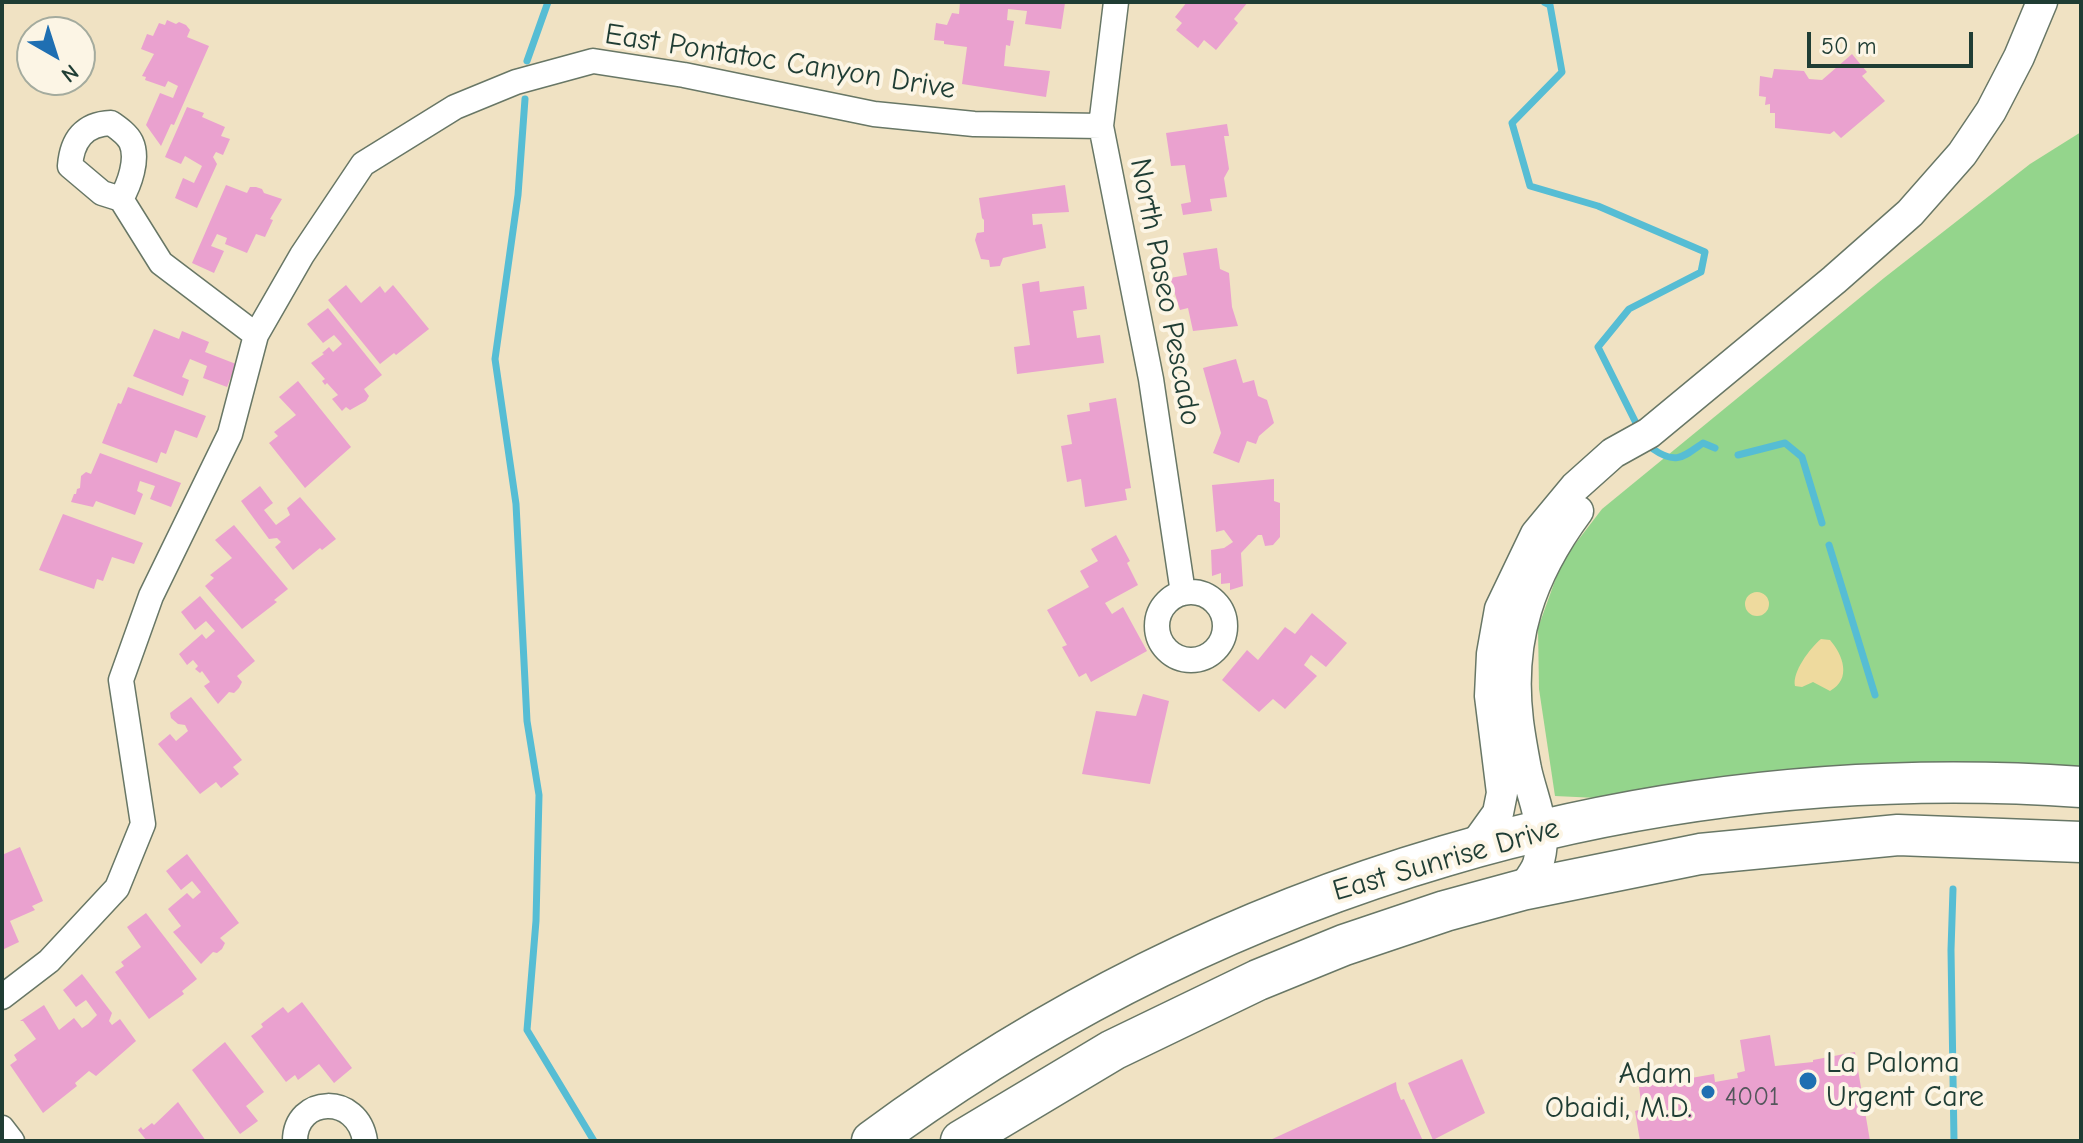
<!DOCTYPE html>
<style>
body{margin:0}
#map{position:relative;width:2083px;height:1143px;overflow:hidden;background:#f0e2c3;font-family:"Comic Neue",sans-serif}
canvas{display:block}
.frame{position:absolute;inset:0;border:4px solid #1f3d34;pointer-events:none}
.north{position:absolute;left:16px;top:16px;width:80px;height:80px;box-sizing:border-box;background:#fcf5e5;border:2px solid #a4ab9e;border-radius:50%;rotate:141deg;font-size:22px;font-weight:700;line-height:32px;text-align:center;color:#1f3d34}
.north::after{content:'';display:block;margin:auto;width:28px;height:36px;background:#1f6fb2;clip-path:polygon(50% 0,100% 100%,50% 72%,0 100%)}
.scale{position:absolute;left:1807px;top:32px;width:166px;height:36px;box-sizing:border-box;border:4px solid #1f3d34;border-top:0;padding-left:10px;font-size:24px;line-height:28px;white-space:nowrap;color:#1f3d34;-webkit-text-stroke:6px #fcf5e5;paint-order:stroke}
</style>
<div id="map">
<canvas width="2083" height="1143"></canvas>
<div class="frame"></div>
<div class="north">N</div>
<div class="scale">50 m</div>
</div>
<script>
const ctx = document.querySelector('canvas').getContext('2d');
ctx.lineJoin = 'round';
function fill(path, color) { ctx.fillStyle = color; ctx.fill(path, 'evenodd'); }
function strokePath(path, color, width, dash) { ctx.strokeStyle = color; ctx.lineWidth = width; ctx.lineCap = dash ? 'butt' : 'round'; ctx.setLineDash(dash || []); ctx.stroke(path); }
function label(font, color, halo, rows, align = 'center') {
  ctx.font = font + ' "Comic Neue",sans-serif'; ctx.lineWidth = 8; ctx.setLineDash([]); ctx.textBaseline = 'middle'; ctx.strokeStyle = halo; ctx.fillStyle = color; for (const [text, x, y, turn = 0] of rows) {
    ctx.save(); ctx.translate(x, y); ctx.rotate((+turn || 0) * Math.PI / 180); ctx.textAlign = isNaN(turn) ? turn : align; if (halo) ctx.strokeText(text, 0, 0); ctx.fillText(text, 0, 0); ctx.restore();
  }
}
const green = new Path2D(`
 M2081,132V787L1681,802L1555,796L1539,689L1538,628L1562,561L1602,509L1884,278L2030,164Z`);
const sand = new Path2D(`
 M1745 604a12 12 0 1 1 24 0a12 12 0 1 1-24 0Z
 M1821,639L1830,640C1843,655 1852,679 1830,691L1813,682L1802,687L1795,686C1792,672 1810,648 1821,639Z`);
const stream = new Path2D(`
 M1544,2L1550,5L1562,72L1512,123L1530,186L1598,206L1705,252L1701,272L1629,309L1598,347L1638,427
 M527,61L548,2
 M525,99L518,195L495,359L516,504L527,721L539,795L536,921L527,1030L594,1141
 M1653,449C1676,465 1683,457 1703,443L1715,448
 M1738,455L1785,443L1802,457L1822,523
 M1829,545L1875,695
 M1953,889L1951,950L1954,1141`);
const building = new Path2D(`
 M960,2L1065,3L1061,29L1025,24L1027,11L1008,9L1007,20L1014,21L1010,46L1006,45L1004,66L1050,71L1046,97L962,84L967,47L944,44V41L934,40L936,23L947,25L952,13L959,14Z
 M1187,2H1248L1234,19L1238,23L1216,50L1204,40L1198,48L1176,30L1182,23L1175,17Z
 M167,20L176,24L179,22L186,25L190,30L187,37L209,46L174,125L171,124L161,146L146,125L160,93L173,98L178,86L168,81L165,87L145,80L146,77L142,76L154,54L141,49L147,34L153,36L159,23L165,25Z
 M1852,54L1867,72L1862,76L1885,101L1841,138L1834,131L1830,134L1775,128V113H1770V104L1765,105L1766,97L1759,96L1760,76L1772,78L1774,69L1804,71L1809,79L1822,80Z
 M187,107L204,113L202,117L225,127L221,136L230,139L223,155L216,152L213,157L217,164L197,208L175,198L183,178L194,183L202,166L185,156L181,164L165,157Z
 M1227,124L1229,136H1224L1229,169L1224,178L1227,197L1210,199L1212,211L1183,215L1181,204L1191,202L1185,165L1171,166L1166,133Z
 M226,185L247,193L250,187H256L262,189L264,193L282,199L270,219L273,220L265,237L256,234L247,253L225,244L227,238L217,234L211,246L224,251L214,273L192,263Z
 M1065,185L1069,212L1032,214L1033,225L1042,224L1046,248L1003,258L1000,266L990,267L989,260L981,259L975,240L977,233L984,232V220L982,218L979,198Z
 M1217,248L1220,269L1229,273L1232,307L1238,326L1193,331L1188,308L1180,310L1170,278L1187,275L1183,253Z
 M1039,281L1040,292L1084,286L1087,309L1073,311L1077,338L1100,335L1104,363L1017,374L1014,347L1030,345L1022,284Z
 M346,285L361,303L380,286L385,293L393,285L429,329L396,355L394,353L380,364L328,300Z
 M328,308L382,375L364,389L369,396L366,401L350,410L346,407L342,411L332,399L338,395L327,383L325,385L322,381L325,379L311,363L324,354L322,353L329,347L333,352L342,344L334,335L323,343L307,324Z
 M154,329L179,339L182,331L209,342L205,352L236,364L227,387L203,378L207,366L190,359L182,377L189,380L183,396L133,376Z
 M1236,359L1243,383L1254,380L1258,396L1267,400L1274,423L1259,436L1256,444L1247,441L1239,463L1213,453L1221,433L1203,368Z
 M298,381L351,447L305,488L269,443L278,436L274,432L296,415L279,397Z
 M128,387L206,416L197,438L175,430L166,454L161,452L157,463L102,443L118,403L121,404Z
 M1116,398L1131,488L1125,489L1127,500L1085,507L1081,479L1067,482L1061,446L1072,444L1067,415L1090,411L1089,403Z
 M100,453L181,483L171,507L150,499L155,486L140,481L137,491L143,494L135,515L96,501L93,507L71,502L74,494H76L77,489L80,488L81,476L86,472L91,474Z
 M1274,479V501L1280,503V537L1273,545L1265,546L1262,535H1258L1241,553L1243,586L1230,590V583L1221,584V573L1212,576L1211,550L1224,548L1233,542L1224,530L1216,532L1212,485Z
 M260,486L273,503L264,510L276,525L290,515L287,508L300,497L336,539L322,550L320,548L293,570L275,547L281,542L277,538L269,539L241,501Z
 M63,514L143,543L134,564L112,557L103,581L97,579L94,589L39,570Z
 M234,525L288,589L274,600L277,602L242,629L205,586L214,578L210,575L232,558L215,540Z
 M1116,535L1130,561L1127,563L1138,585L1105,603L1112,614L1123,607L1147,651L1091,682L1086,673L1079,677L1062,647L1067,645L1047,610L1089,587L1080,571L1098,561L1091,549Z
 M200,596L255,661L237,676L242,682L239,688L234,693L229,692L218,704L204,686L210,682L202,671L200,673L195,669L198,666L193,660L187,665L179,654L202,634L206,639L215,631L206,621L195,630L181,612Z
 M1312,613L1347,643L1326,667L1311,655L1304,665L1317,676L1285,709L1273,699L1259,712L1222,680L1247,650L1258,660L1285,627L1295,634Z
 M1143,694L1169,701L1150,784L1082,774L1096,711L1136,716Z
 M191,697L242,760L233,767L239,774L221,788L216,782L200,794L158,744L170,734L176,741L188,731L185,725L178,724L171,718L170,713Z
 M20,847L43,901L32,906L35,910L10,921L19,942L2,950V855Z
 M187,854L239,923L220,938L225,943L222,949L217,953L213,952L201,964L173,932L181,926L168,909L187,893L193,899L201,892L192,881L181,890L166,871Z
 M146,913L197,979L182,991L184,994L149,1019L115,972L124,966L121,962L141,947L127,927Z
 M82,974L112,1013L109,1021L112,1025L120,1019L136,1041L96,1076L89,1071L75,1083L77,1086L43,1113L10,1065L17,1060L14,1055L36,1039L23,1021H20L44,1005L59,1030L74,1018L82,1028L88,1024L97,1015L86,1000L76,1007L63,990Z
 M302,1002L352,1068L334,1083L319,1064L298,1080L295,1075L286,1082L251,1036L263,1027L261,1024L283,1007L288,1013Z
 M1770,1035L1775,1066L1813,1062V1060L1855,1052L1870,1141H1640L1635,1111L1642,1109L1639,1087L1714,1074L1715,1082L1738,1078L1737,1073L1745,1071L1740,1040Z
 M225,1042L264,1092L246,1106L258,1121L240,1134L192,1070Z
 M1462,1059L1485,1113L1433,1140L1408,1083Z
 M1396,1082L1397,1090L1401,1100L1404,1099L1423,1141H1268Z
 M178,1102L206,1141H147L138,1130L141,1127L143,1130L152,1123L154,1125Z`);
const minor = new Path2D(`
 M1116,2L1101,126L1151,379L1183,593
 M121,199C129,185 139,159 131,142C127,134 118,128 111,123C84,124 72,140 70,166L102,193L121,199L161,263L256,335
 M1157 626a34 34 0 1 1 68 0a34 34 0 1 1-68 0Z
 M2,997L49,961L117,888L143,824L121,680L151,596L230,434L256,335L302,255L363,164L455,107L516,82L593,61L684,75L874,114L974,124L1101,126
 M2,1128L12,1141
 M295,1141C295,1096 358,1093 365,1141`);
const tertiary = new Path2D(`
 M1475,845L1498,813L1502,793L1490,696L1492,654L1500,609L1536,534L1575,487L1613,453L1649,433L1834,280L1910,213L1962,154L1991,111L2019,57L2042,2
 M1522,890C1527,882 1535,873 1538,864C1549,831 1533,801 1526,769C1523,753 1520,737 1518,721C1508,640 1530,576 1578,511`);
const primary = new Path2D(`
 M872,1141C1223,883 1646,757 2081,787
 M961,1141L1113,1050L1258,980L1344,945L1445,911L1522,890L1700,854L1898,835L2081,842`);
const markers = [
 [1808,1081,10,"#1f6fb2"],
 [1708,1092,8,"#1f6fb2"]
];
const numberNames = [
 ["4001",1752,1098]
];
const streetNames = [
 ["East Pontatoc Canyon Drive",780,62,9],
 ["North Paseo Pescado",1165,292,79],
 ["East Sunrise Drive",1446,860,-16]
];
const poiNames = [
 ["La Paloma",1826,1064],
 ["Urgent Care",1826,1098],
 ["Adam",1692,1075,"right"],
 ["Obaidi, M.D.",1692,1109,"right"]
];
fill(green, '#94d58c');
fill(sand, '#eeda9e');
strokePath(stream, '#56bdd4', 7);
fill(building, '#eaa1cf');
strokePath(minor, '#687766', 27);
strokePath(tertiary, '#687766', 33);
strokePath(primary, '#687766', 43);
strokePath(minor, '#fff', 24);
strokePath(tertiary, '#fff', 30);
strokePath(primary, '#fff', 40);
for (const [x, y, r, color] of markers) { const dot = new Path2D(); dot.arc(x, y, r, 0, 2 * Math.PI); ctx.fillStyle = color; ctx.fill(dot); strokePath(dot, '#fcf5e5', 3); }
label('26px', '#52565b', null, numberNames);
label('30px', '#1f3d34', '#fcf5e5', streetNames);
label('30px', '#1f3d34', '#fcf5e5', poiNames, 'left');
</script>
